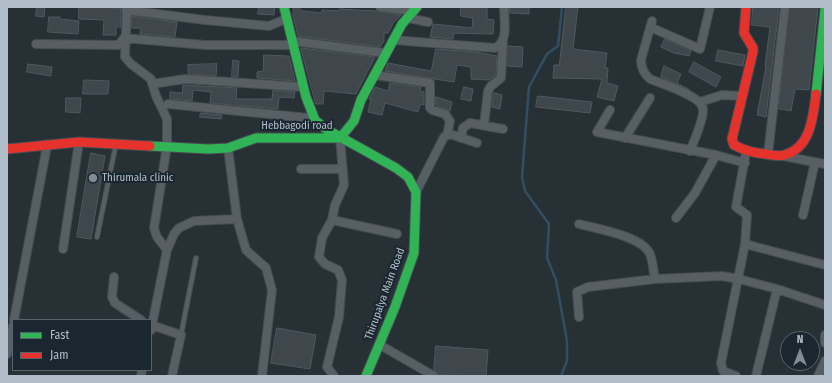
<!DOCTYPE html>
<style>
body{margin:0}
#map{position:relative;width:832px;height:383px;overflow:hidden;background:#273035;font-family:"Fira Sans Condensed",sans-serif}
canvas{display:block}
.frame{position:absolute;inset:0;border:8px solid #b0bdc8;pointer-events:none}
.legend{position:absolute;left:12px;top:319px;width:140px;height:52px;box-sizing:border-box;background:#1a2730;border:1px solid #56636d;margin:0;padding:5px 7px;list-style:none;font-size:12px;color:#b0bdc8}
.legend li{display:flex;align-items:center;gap:8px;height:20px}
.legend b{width:20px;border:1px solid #56636d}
.north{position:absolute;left:780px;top:331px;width:40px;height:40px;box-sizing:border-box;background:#1a2730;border:1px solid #56636d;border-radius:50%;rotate:0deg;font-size:11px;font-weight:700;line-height:16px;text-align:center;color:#b0bdc8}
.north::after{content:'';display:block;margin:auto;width:14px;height:18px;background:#808c95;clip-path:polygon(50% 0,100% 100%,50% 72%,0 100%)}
</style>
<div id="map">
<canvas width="832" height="383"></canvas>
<div class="frame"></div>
<ul class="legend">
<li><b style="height:5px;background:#30b455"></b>Fast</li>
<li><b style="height:5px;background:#e5322d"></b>Jam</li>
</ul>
<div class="north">N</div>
</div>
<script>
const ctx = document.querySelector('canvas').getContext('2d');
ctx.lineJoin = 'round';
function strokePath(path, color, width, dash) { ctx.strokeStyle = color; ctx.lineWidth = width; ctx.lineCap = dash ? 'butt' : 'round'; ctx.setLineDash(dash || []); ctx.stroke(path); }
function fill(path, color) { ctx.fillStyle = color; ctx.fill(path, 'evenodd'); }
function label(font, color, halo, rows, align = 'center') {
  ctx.font = font + ' "Fira Sans Condensed",sans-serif'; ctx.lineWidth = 4; ctx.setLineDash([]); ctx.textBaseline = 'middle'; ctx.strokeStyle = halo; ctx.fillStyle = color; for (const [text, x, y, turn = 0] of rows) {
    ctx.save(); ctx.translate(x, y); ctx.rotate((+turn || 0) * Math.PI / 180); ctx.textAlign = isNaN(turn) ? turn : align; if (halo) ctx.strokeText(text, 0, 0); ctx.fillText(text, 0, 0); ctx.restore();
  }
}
const stream = new Path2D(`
 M561,376L567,361V341L556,280L547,258L549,224L525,191L522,177L529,87L547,54L558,46L562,7`);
const building = new Path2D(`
 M37,7H45L44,17L36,16Z
 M79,7L121,8V27H116V35H103L104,20L79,19Z
 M259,7H275L274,15L258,14Z
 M294,7H300V10L303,11L322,13V10L339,11V9L376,11L401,15L394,22L388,33H384V41L380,47L298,36L293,15Z
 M461,7H487V19L494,20L493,34L454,33L453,39L430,37L433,24L472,28L473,18L461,16Z
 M510,7H529V14L510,13Z
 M566,7H578L573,49L607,53L605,68H608L607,83L618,86L614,101L597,97L602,79L553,78L554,65H559Z
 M753,7H779L766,117L757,115L766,67L765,66L770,27L752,25Z
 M790,7H818L809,90L795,89L791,111L779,109Z
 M132,16L177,22L175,37L140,34L141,28H132Z
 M49,17H60V19L79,21L78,34L48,32Z
 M665,39L691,51L689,56L674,53L661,47Z
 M508,46L523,47L522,67L507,66Z
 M301,48L375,57L356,94L324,91L323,104H316Z
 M436,49L476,52L497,56L496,75L489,80L471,79V67L457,65L454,82L385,71L388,63L431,71Z
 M718,50L745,55L743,66L716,61Z
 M264,55L289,56L295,81L257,78V72L263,71Z
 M233,60L239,61L238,77H232Z
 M694,62L721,77L716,87L689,72Z
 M28,64L52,67L51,76L27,72Z
 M217,64L216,76L188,74V65Z
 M664,66L681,74L677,83L690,90L661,77Z
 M84,80L109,81L108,94H83Z
 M390,83L421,87L420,91L424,92V105L420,104L418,112L385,103L382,115L368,112L371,99H369L375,87L388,91Z
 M183,85L237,88L236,99H272L273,90L295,92L294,98L279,97L278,109L210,103L211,92L193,90L192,101L170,99V92L182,93Z
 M464,87L473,89L471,101L461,99Z
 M494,93L502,95L500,109L492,107Z
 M538,96L592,102L590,113L536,107Z
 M436,97L452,102L450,111L436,105Z
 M66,98H81L80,113L66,112Z
 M201,113L222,115L221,119L200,117Z
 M91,153L105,156L91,239L77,237Z
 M277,328L316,335L310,369L271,363Z
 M436,346L488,350L486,376L439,375L434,370Z`);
const lane = new Path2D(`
 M97,237L116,144
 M181,335L196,258`);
const street = new Path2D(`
 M127,7L125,57L131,64L151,79L156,96L167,119V146L154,228L157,237L167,250
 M380,7L414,11
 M126,10L205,20L269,26L286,19
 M408,18L428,22
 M652,21L641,60C641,68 644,74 650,79C662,84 702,96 703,109C704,119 694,141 690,151
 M650,27L700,49L710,7
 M124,38L205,45H293
 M394,40L495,48C509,42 504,20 504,7
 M292,41L385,53
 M36,44L119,45L124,38
 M375,75L430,83V108L432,110L445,114L450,121L447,135
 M152,84L185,79L303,87
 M700,102L722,95L742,96
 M168,104L309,118L315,120
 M610,110L597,132L716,155L745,163
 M484,125L488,91L491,86L501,78L503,43
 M340,138L344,185L335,205L332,220L397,234
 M461,138L463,128L470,123L503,129
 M625,138L650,98
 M228,148L237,219L246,250L266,268L272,290L262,376
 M768,154L785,7
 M783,156L825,164
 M301,169H343
 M416,192L444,137L450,134L477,143
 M803,215L815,162
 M676,218L695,193L716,155
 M332,220L322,238L319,257L325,264L338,270L342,280L339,317L327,367L334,376
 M579,224C597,229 642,236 650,254C653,261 653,271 655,279
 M745,244L825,265
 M63,249L79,142
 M114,277L112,297L115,303L141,320
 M579,317L577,292L588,287L655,279L722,276L739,279L777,289L825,305
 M14,320L47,146
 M151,325L181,335L172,376
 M151,330L167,250L174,234L179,228L194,221L237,219
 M825,335V343
 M380,345L434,376
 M7,354L13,326
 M141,376L142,370
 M736,376L723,371L721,363L745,244L747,215L736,207L746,152
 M756,376L777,289
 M818,376L825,361`);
const fast = new Path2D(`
 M284,7L306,97L315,120L326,129L396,168L408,177L416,192L414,253L395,307L366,376
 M816,94L825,9
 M340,138L354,121L361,100L402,24L417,7
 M150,146L208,149L228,148L256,138H340`);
const jam = new Path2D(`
 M746,7L744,33L753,48V52L732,139L734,145C745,151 753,153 766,154C771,155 779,157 784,155C811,148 813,117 816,94
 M7,149L79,142L150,146`);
const markers = [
 [93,178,5,"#808c95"]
];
const streetNames = [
 ["Hebbagodi road",297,126],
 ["Thirupalya Main Road",385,294,-70]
];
const poiNames = [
 ["Thirumala clinic",102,178]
];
strokePath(stream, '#334e60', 2.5);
fill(building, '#3f474c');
strokePath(building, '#4f585e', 1);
strokePath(lane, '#454c50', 6);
strokePath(street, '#454c50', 10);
strokePath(fast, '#454c50', 11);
strokePath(jam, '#454c50', 11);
strokePath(lane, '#575e64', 4);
strokePath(street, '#575e64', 8);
strokePath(fast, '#30b455', 9);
strokePath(jam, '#e5322d', 9);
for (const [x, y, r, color] of markers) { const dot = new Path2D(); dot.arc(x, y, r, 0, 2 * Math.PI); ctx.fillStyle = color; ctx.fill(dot); strokePath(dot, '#1a2730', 1.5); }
label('11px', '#b0bdc8', '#1a2730', streetNames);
label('11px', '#b0bdc8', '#1a2730', poiNames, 'left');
</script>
